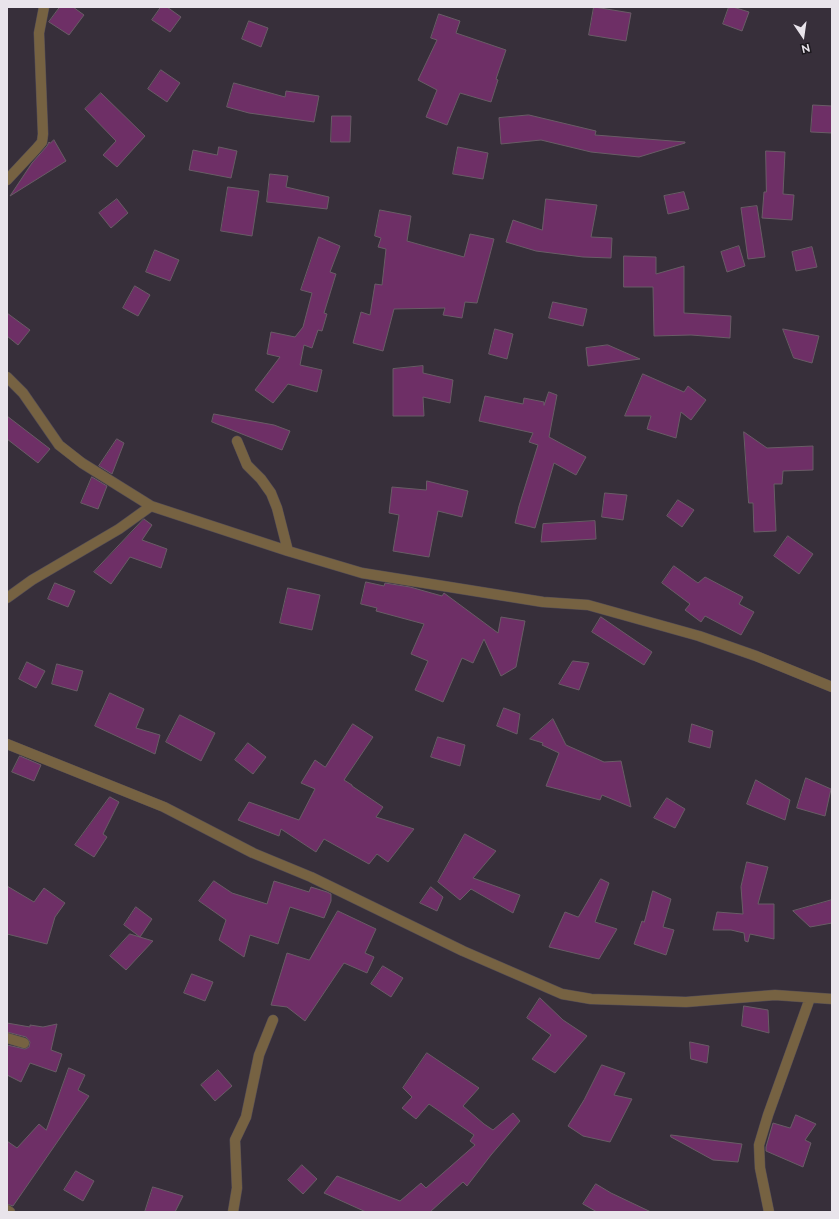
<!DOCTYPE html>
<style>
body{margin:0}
#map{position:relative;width:839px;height:1219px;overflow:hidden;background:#372f3a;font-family:Raleway,sans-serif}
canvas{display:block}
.frame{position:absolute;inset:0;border:8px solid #e9e4eb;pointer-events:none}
.north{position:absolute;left:783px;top:16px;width:40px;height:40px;-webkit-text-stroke:3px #1c191e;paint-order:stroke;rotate:167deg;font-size:11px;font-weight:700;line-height:16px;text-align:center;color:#e9e4eb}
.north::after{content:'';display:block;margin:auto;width:14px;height:18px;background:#e9e4eb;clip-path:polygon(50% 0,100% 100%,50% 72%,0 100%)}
</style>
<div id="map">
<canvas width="839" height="1219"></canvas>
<div class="frame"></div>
<div class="north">N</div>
</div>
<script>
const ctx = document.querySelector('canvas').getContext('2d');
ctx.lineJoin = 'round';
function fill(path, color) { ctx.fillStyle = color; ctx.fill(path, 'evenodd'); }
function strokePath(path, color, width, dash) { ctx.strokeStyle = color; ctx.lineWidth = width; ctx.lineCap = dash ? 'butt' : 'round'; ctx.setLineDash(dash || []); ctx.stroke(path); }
const building = new Path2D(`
 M60,7H73L84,15L69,35L49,22Z
 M161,7H167L181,17L170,32L152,20Z
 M594,7L631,13L626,41L589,35Z
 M729,7H733L749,12L742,31L723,24Z
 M439,14L460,21L456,33L506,50L496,79L498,80L491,102L460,93L447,125L426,117L437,90L418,80L437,40L431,38Z
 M249,21L268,28L261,47L242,39Z
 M161,70L180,83L167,102L148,89Z
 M234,83L285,97L286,91L319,96L314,122L249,113L227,107Z
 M101,93L145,136L117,167L103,155L116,141L85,109Z
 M813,105L832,106V133L811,132Z
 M529,115L596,131L595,135L685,142V143L639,157L591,152L541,140L501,144L499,118Z
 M332,116H351L350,142H331Z
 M54,140L66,161L10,196L32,163L47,146L49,142L50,143Z
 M219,147L237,151L231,178L189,170L193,150L217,155Z
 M458,147L488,153L483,179L453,174Z
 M766,151L785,152L783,194L794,195L792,220L762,218L764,192H766Z
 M270,174L288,176L286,187L329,197L327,209L267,202Z
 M228,187L259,191L252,236L221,231Z
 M684,192L689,209L668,214L664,196Z
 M117,199L128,213L111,228L99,213Z
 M546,199L597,205L591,237L612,238L611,258L583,257L536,251L506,242L513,220L542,230Z
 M757,206L765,257L748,259L741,208Z
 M380,210L411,216L407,241L464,257L470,234L494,239L477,303L465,302L462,318L443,315L445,308L394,309L383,351L353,343L361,312L370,315L375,284L382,285L386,249L378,247L381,238L375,236Z
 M319,237L340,246L330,272L336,274L324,313L327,314L322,331L318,330L312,348L304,345L300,365L322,370L317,392L288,384L273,403L255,390L280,357L267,354L271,332L295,337L303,327L312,293L301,290Z
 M739,246L745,266L727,272L721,252Z
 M812,247L817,267L796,271L792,252Z
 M155,250L179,260L170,281L146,272Z
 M624,256L656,257V274L684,266V313L731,316L730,338L691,335L654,336L653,287H624Z
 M135,286L150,295L138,316L123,308Z
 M553,302L587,309L583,326L549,318Z
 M7,313L30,330L18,345L7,336Z
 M495,329L513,334L507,359L489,354Z
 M783,329L819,336L812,363L794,358Z
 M608,345L640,359L588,366L586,348Z
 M423,366V373L453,380L450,403L423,397L424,416H393V369Z
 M643,374L684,392L688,386L706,400L691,420L681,412L676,438L647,429L651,416H625Z
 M549,392L557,395L549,437L586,457L576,475L554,463L535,528L515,523L519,506L538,445L529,442L533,433L479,421L485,396L523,404L524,398L544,402V405Z
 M214,414L274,425L290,431L282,450L212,422Z
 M7,416L50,449L38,463L7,439Z
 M744,432L767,448L813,446V470L783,471L782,484H774L776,531L754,532L753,503H749Z
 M117,439L124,443L112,474L99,466Z
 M92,477L107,486L98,509L81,503Z
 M427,481L468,491L462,517L438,511L429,557L393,551L399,515L389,513L392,487L426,490Z
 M605,493L627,495L623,520L602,517Z
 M678,500L694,510L682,527L667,516Z
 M144,519L152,525L142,540L167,549L161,568L130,557L111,584L94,572Z
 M595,521L596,539L541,542L543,524Z
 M788,536L813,554L799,574L774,556Z
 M674,566L698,583L705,577L743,597L739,604L754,612L741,635L705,616L701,622L685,610L690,604L662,583Z
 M366,582L384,586L385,583L410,587L442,596L444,593L498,633L501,617L525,621L516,667L501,676L484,639L473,663L462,658L443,702L415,690L428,661L411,654L424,624L376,611L377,608L361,604Z
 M55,583L75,591L68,607L48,599Z
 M288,588L320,595L312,630L280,623Z
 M601,617L652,652L644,665L592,632Z
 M573,661L589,663L579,690L559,684Z
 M27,662L45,671L36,688L19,679Z
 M57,664L83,671L77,691L52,684Z
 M110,693L144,709L136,728L160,735L155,754L95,726Z
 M504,708L520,714L517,734L497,726Z
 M180,715L215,733L201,761L166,742Z
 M553,719L566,745L604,762L621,761L631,807L602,795L600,800L546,786L559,753L542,745L543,743L530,739Z
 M353,724L373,737L344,780L352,785V786L383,807L376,817L414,829L388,862L377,854L369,864L324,839L316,852L281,829L279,836L238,820L249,802L299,820L315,789L301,783L315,760L325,767Z
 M692,724L713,731L710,748L689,742Z
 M438,737L465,745L460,766L431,757Z
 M248,743L266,757L253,774L235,760Z
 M20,756L41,765L34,781L12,772Z
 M806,778L831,789L825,816L797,808Z
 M756,780L790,800L785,820L747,804Z
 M110,797L119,802L103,834L107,837L94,857L75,845Z
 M667,798L685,809L675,828L654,818Z
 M465,834L496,851L473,878L520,895L513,913L471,889L460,900L438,882Z
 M747,862L768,867L758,904H774V939L750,934L748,942L745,941L744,933L731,930H713L717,912L743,914L741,887Z
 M601,879L609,883L595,922L617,929L599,959L549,947L565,912L578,917Z
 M214,881L232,893L267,904L274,881L309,892L311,887L327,892L331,894V901L324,918L290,907L278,944L250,935L244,957L219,940L226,920L199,901Z
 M7,886L34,902L44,888L65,903L55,917L47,944L7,934Z
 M431,887L443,897L437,911L420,903Z
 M653,891L671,899L663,927L674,930L666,955L634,944L642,921L644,922Z
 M832,900V923L810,927L793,911Z
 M136,907L152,919L140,937L124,925Z
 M338,911L376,929L365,953L374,957L367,973L344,963L305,1021L287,1007L271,1005L287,953L309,960Z
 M130,934L153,941L126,970L110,956Z
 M383,966L403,978L391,997L371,984Z
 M192,974L213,982L205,1001L184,993Z
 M540,998L563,1020L587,1036L555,1073L532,1059L551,1035L527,1018Z
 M744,1006L768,1010L769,1033L742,1026Z
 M7,1023L30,1027V1025L43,1027L57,1024L51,1050L62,1054L56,1072L30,1063L21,1082L7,1075V1045L25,1049L29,1047L30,1042L26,1037L7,1032Z
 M690,1042L709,1046L707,1063L691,1059Z
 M427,1053L479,1088L463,1106L484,1124L493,1130L513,1113L520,1121L491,1155L467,1186L463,1182L430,1212H366L324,1193L337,1176L400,1201L421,1183L426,1188L475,1145L470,1141L474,1135L429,1104L416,1119L402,1108L412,1097L403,1088Z
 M602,1065L625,1073L614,1095L632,1099L610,1142L583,1136L568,1126L584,1100Z
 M69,1068L85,1075L78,1090L89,1096L13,1206L7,1204V1141L17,1148L39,1124L46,1130Z
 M218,1070L232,1086L215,1101L201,1085Z
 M796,1115L816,1124L805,1140L811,1143L803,1167L766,1151V1147L773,1123L790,1128Z
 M671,1135L742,1144L738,1162L713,1160L671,1137Z
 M302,1165L317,1179L303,1194L288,1180Z
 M76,1171L94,1181L83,1201L64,1190Z
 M596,1184L611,1193L651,1212H597L583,1204Z
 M153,1187L183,1196L175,1212H145Z`);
const minor = new Path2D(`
 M7,180L36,149L42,142L43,134L39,33L44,7
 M7,377L23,393L59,445L82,463L151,506L288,551L362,573L543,602L588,605L699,636L756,656L832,687
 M237,441L247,465L261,479L271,493L277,508L288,551
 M7,598L32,580L119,529L151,506
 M7,744L164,807L253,853L311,877L463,951L562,994L591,999L686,1002L775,995L832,999
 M7,1038L24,1043
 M7,1210L10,1212
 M233,1212L237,1188L235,1140L246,1117L259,1055L273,1020
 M769,1212L760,1168L759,1145L768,1115L810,998`);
fill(building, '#6e2f66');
strokePath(building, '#695c66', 1);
strokePath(minor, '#534c56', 11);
strokePath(minor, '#766242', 10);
</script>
